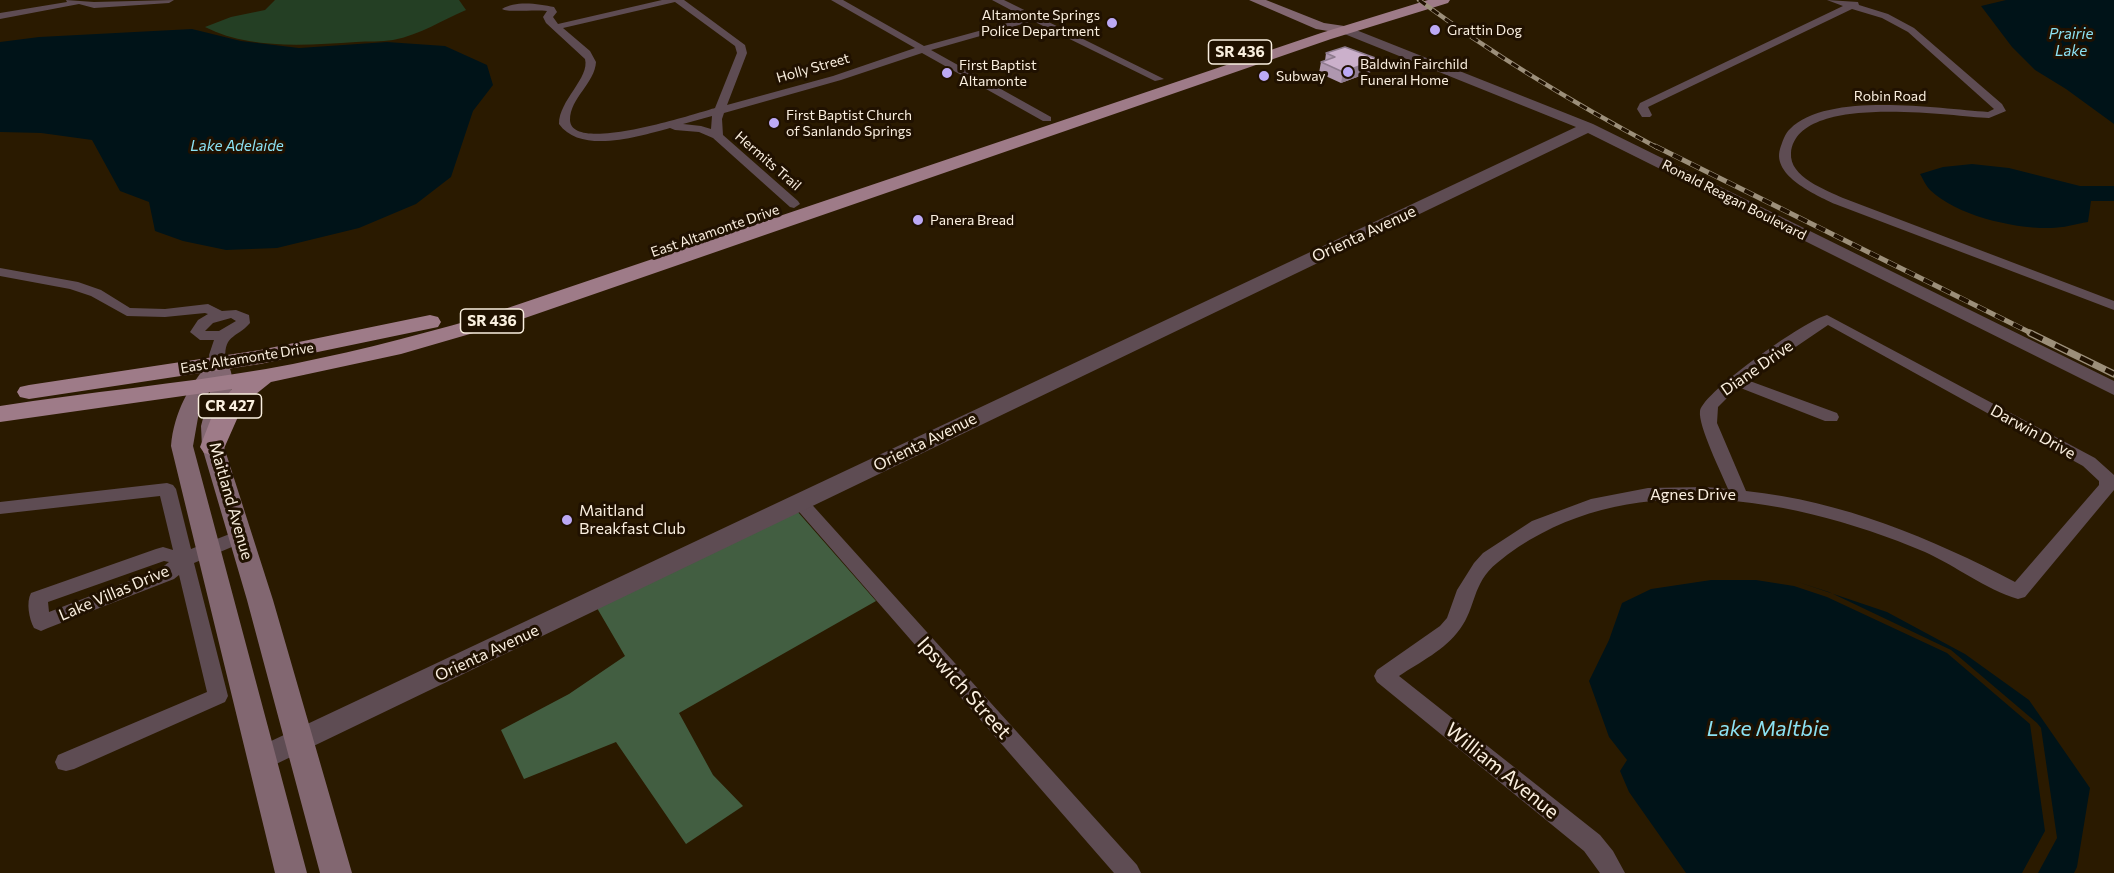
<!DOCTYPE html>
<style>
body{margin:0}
canvas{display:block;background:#2a1a00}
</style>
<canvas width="2114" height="873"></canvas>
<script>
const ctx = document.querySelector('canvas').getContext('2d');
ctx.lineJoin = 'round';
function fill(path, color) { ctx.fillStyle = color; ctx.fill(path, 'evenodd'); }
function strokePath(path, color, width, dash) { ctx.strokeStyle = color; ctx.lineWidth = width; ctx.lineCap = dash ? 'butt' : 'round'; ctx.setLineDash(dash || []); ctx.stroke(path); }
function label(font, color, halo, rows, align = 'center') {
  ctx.font = font + ' Commissioner,sans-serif'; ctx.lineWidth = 6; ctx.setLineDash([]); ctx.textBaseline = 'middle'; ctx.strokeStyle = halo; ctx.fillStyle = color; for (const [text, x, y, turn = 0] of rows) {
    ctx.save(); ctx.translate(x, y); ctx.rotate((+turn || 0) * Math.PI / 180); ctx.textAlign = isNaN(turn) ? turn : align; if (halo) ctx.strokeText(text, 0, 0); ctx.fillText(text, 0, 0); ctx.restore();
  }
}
const green = new Path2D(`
 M275,0H459L466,10C442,20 420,35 393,40C381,42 368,41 356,42C307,45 250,50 205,27L231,17L265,10Z`);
const forest = new Path2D(`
 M797,511L876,601L679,713L713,775L743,806L686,844L616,742L524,779L501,730L569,694L625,656L597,608Z`);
const water = new Path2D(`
 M2006,0H2114V124L2066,89L2035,70L2012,47L1981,6Z
 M192,29L241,41L299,48L387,42L445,46L487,65L493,85L473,111L451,177L416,204L359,228L277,248L226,250L183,241L155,231L149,202L120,191L92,140L41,133L0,132V42L39,37Z
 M1972,164L2009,168L2080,186H2114V201H2091L2088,222C2076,224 2063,228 2051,228C2015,229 1957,216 1930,190C1926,186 1923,179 1920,174L1943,167Z
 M1711,580H1756L1794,586L1827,597L1947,653L2030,724L2045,831L2022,873H1686L1629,792L1620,771L1627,760L1609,737L1589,681L1609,640L1622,603L1651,589Z
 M1798,582L1887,612L1965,654L2029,700L2090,788L2077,867L2074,873H2038L2057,838L2041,728L2037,723L1951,650L1829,592Z`);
const minor = new Path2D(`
 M66,0L94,2L174,0L169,3L94,8L79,4L0,19V13L67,2Z
 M662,0H684L745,45L747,53L727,105L833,76L915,48L831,0H843L924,46L1026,18L992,0H1004L1164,79L1155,81L1033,21L931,50L1051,117V121H1043L922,53L841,80L724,113L722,119L723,135L798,201L800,204L794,208L790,207L713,138L699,132L675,130L670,128C640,136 581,155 559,124C559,100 590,78 585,59L546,23L543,17L547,11C535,9 509,13 502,9C516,0 539,4 554,7L557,12L553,17L558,24ZM675,2L735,46L737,53L715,108C697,113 571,155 570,120C570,98 595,83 596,62L590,51L563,28ZM712,116L711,129L701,126L683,124Z
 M1827,0L1858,2L1859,5L1888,14L1914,28L2002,104L2006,111L1989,118C1948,116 1797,92 1791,153C1789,177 1826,190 1843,198L2114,301V310L1835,204C1816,195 1772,176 1780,149C1782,143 1785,133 1790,129C1828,91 1938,109 1988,112L1994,109L1908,32L1882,18L1852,9L1648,107L1652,115L1650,117H1642L1637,109L1640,103L1843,6Z
 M0,268L78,282L101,290L130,308L165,309L208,304L222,311L236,310L249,315L250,323C236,339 222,334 226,364L218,369L210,364L209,355L214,340H200L190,332L198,320L208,314L205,313L165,317L127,316L91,296L70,289L0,276ZM231,318L236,321L219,331H205L213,323Z
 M1827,315L2095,458L2114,475V490L2025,597L2018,599C1985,589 1956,566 1925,552C1792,496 1618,464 1497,563C1472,583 1476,608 1460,629C1445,650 1420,662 1399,676L1600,835L1613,851L1625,873H1600L1584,851L1377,682L1374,676L1377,670L1440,626L1447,618L1457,590L1474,563L1483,553L1532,521L1591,499L1648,488L1706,487L1728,489C1722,474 1698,426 1700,411C1704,391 1806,320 1827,315ZM1828,325L2083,466L2099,481V485L2015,582C1931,538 1842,501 1746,491L1717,423L1718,407L1738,387L1825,421H1837L1839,417L1837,413L1747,380Z
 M167,483L173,485L176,489L191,549L240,530L246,531L249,536L246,541L194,563L228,696L225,702L74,769L66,771L58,769L55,762L58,755L207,692L179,575L174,579L48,628L41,631L34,628C29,619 26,602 31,593L156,549L163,547L173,550L160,496L0,514V502ZM164,561L169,562L160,569L49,612L48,602Z
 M800,496L806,498L1137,865L1141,873H1114L794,506L791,502L794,498Z`);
const tertiary = new Path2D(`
 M1346,26L1593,124L2114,381V395L1588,133L272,766L262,770L252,766L248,758L252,750L1576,127L1342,33L1340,30Z`);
const secondary = new Path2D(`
 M1249,0H1266L1324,23L1351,27L1353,30L1346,34L1316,29Z
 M218,358L225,360C240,380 228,401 224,423C222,431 224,439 224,447L273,600L352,873H320L247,600L202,447L201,426L211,388L199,412L193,446L307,873H275L171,446C174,412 189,386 211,360Z`);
const primary = new Path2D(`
 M1428,0H1450L1448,3L1331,39L525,318L401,354L271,382L251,398L241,410L222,453L213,455L204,453L200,447L212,416L232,389L0,422V406C88,392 178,384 266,369C338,356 408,338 478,318L1321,33Z
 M430,315L438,317L441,322L438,327L260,364L29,399L20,397L17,392L20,387L29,385L260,350Z`);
const railFar2 = new Path2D(`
 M1419,0C1495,56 1575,104 1658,148`);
const railFar1 = new Path2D(`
 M1655,146L2033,334`);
const rail = new Path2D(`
 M2030,333L2114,374`);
const wall = new Path2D(`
 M1326,53L1378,59L1376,70L1341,83L1319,73L1321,62L1325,61Z`);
const shadedWall = new Path2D(`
 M1378,59L1376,70L1341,83L1343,72Z`);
const building = new Path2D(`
 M1345,47L1378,59L1343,72L1321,62L1335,57L1326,53Z`);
const markers = [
 [1112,23,6,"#bca9f5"],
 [1435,30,6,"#bca9f5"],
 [1348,72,6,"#bca9f5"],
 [947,73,6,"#bca9f5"],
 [1264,76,6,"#bca9f5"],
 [774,123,6,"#bca9f5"],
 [918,220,6,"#bca9f5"],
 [567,520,6,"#bca9f5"]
];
const farPoinames = [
 ["Altamonte Springs",1100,15,"right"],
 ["Police Department",1100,31,"right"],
 ["Grattin Dog",1447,30],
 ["Baldwin Fairchild",1360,64],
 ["Funeral Home",1360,80],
 ["First Baptist",959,65],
 ["Altamonte",959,81],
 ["Subway",1276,76],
 ["First Baptist Church",786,115],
 ["of Sanlando Springs",786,131],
 ["Panera Bread",930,220]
];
const farStreetnames = [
 ["Holly Street",813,68,-16],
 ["Robin Road",1890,96],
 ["Hermits Trail",768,161,41],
 ["Ronald Reagan Boulevard",1734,200,27],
 ["East Altamonte Drive",715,231,-19],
 ["East Altamonte Drive",247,358,-9]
];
const farWaternames = [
 ["Prairie",2071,34],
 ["Lake",2071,51],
 ["Lake Adelaide",237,146]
];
const shields = [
 [1240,52,63],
 [492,321,63],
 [230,406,63]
];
const shieldNames = [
 ["SR 436",1240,52],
 ["SR 436",492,321],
 ["CR 427",230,406]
];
const streetNames = [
 ["Orienta Avenue",1364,234,-25],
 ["Diane Drive",1757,368,-35],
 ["Darwin Drive",2033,432,29],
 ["Orienta Avenue",925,442,-26],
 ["Agnes Drive",1693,495],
 ["Maitland Avenue",231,501,74],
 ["Lake Villas Drive",114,593,-23],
 ["Orienta Avenue",487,653,-25]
];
const poiNames = [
 ["Maitland",579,511],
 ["Breakfast Club",579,529]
];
const nearStreetnames = [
 ["Ipswich Street",964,688,48],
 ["William Avenue",1502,771,39]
];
const nearWaternames = [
 ["Lake Maltbie",1768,729]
];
fill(green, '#243f24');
fill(forest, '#425e41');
fill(water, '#001318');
fill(minor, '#5e4c53');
fill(tertiary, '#5e4c53');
fill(secondary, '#826771');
fill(primary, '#9e7b88');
strokePath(railFar2, '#9c8f7a', 4.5);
strokePath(railFar1, '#9c8f7a', 5);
strokePath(rail, '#9c8f7a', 7);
strokePath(railFar2, '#201100', 3, [8]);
strokePath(railFar1, '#201100', 4, [10]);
strokePath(rail, '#201100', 4.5, [14]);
fill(wall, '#af97af');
fill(shadedWall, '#8e7b8e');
fill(building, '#cbb0cb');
strokePath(building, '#8e7b8e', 1.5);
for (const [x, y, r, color] of markers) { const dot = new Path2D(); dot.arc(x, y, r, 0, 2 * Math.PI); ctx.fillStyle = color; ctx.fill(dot); strokePath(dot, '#201100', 2); }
label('14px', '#faefdf', '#201100', farPoinames, 'left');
label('14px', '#faefdf', '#201100', farStreetnames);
label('italic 15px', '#8ce2f3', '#201100', farWaternames);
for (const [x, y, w] of shields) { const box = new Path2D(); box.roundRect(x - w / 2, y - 12, w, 24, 4.5); ctx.fillStyle = '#201100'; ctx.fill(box); strokePath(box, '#faefdf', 1.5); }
label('bold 15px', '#faefdf', null, shieldNames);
label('16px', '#faefdf', '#201100', streetNames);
label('16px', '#faefdf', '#201100', poiNames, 'left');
label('20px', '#faefdf', '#201100', nearStreetnames);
label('italic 21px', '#8ce2f3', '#201100', nearWaternames);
</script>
